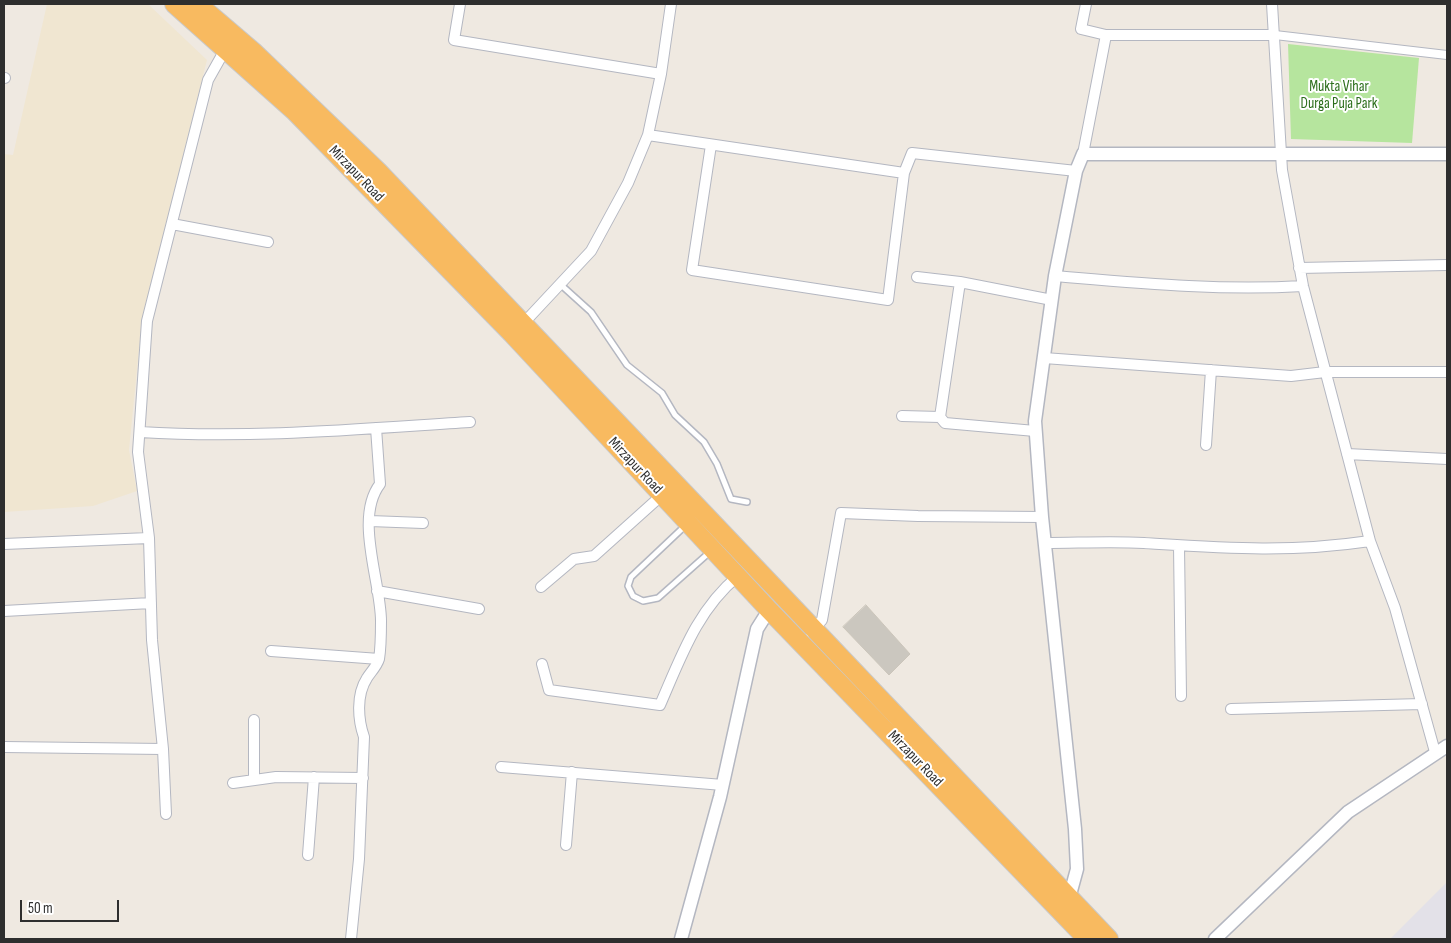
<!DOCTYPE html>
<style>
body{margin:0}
#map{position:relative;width:1451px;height:943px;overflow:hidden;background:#efe9e1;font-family:"Sofia Sans Condensed",sans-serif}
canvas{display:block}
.frame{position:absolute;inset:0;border:5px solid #2e2e2e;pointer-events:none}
.scale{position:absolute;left:20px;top:900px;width:99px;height:22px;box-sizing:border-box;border:2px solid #2e2e2e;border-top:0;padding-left:6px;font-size:15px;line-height:18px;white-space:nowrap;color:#2e2e2e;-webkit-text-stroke:4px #fff;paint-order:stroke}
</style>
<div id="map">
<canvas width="1451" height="943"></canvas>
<div class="frame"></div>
<div class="scale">50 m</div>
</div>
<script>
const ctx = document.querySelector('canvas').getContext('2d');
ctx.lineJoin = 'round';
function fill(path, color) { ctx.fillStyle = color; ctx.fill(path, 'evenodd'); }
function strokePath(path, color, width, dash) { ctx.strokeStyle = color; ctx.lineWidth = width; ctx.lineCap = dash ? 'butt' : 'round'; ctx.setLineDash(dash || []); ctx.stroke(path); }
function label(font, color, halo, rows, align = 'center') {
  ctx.font = font + ' "Sofia Sans Condensed",sans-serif'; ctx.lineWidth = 4; ctx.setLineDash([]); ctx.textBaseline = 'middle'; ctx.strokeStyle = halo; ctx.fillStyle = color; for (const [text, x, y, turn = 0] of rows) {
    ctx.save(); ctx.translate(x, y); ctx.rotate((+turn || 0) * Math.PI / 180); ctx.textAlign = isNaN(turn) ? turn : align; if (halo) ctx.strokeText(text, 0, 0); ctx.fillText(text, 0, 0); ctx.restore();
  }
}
const industrial = new Path2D(`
 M1447,882V939H1390Z`);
const education = new Path2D(`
 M47,4H148L207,60L142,319L129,450L137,491L93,506L4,512V154L13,155Z`);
const green = new Path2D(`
 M1288,44L1419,58L1412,143L1291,139Z`);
const building = new Path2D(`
 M866,605L910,654L889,675L843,627Z`);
const service = new Path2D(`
 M560,284L591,312L627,365L662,393L675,415L704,442L717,464L731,499L747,502
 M686,525L631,577L628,586L633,596L643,601L658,598L711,551`);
const pedestrian = new Path2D(`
 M1275,35L1447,55`);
const minor = new Path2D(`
 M460,4L454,40L661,74
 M1086,4L1081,29L1106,35H1275
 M1272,4L1282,170L1303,286L1370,541L1395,608L1435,752
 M4,78H5
 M648,135L904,173
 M711,145L692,270L888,300L904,173L912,153L1076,171
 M1083,154L1106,35
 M172,224L268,242
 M1299,268L1447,265
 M1055,276C1138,283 1219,291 1303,286
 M917,277L960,282
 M520,327L591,251L628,183L648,135L661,74L671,4
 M1044,358L1291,376L1325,372H1447
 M902,416L940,417
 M1035,431L945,423L940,417L960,282L1052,300
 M140,432C250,439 360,429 470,422
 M1206,445L1211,370
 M1347,454L1447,459
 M370,521L423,523
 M1045,543C1078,543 1112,541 1144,543C1224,548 1290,553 1370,541
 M4,544L149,538
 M1179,546L1181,696
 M541,587L574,559L594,556L662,495
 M377,591L479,609
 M4,611L151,603
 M811,632L822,620L841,513L918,516L1042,517
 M271,651L379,659
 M542,664L549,690L660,705C681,657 697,610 738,576
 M1231,709L1422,704
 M254,720V780
 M4,747L163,749
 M501,767L723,785
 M233,783L276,777L363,778
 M166,814L163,749L152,640L149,538L138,452L147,321L208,80L226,48
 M566,845L572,772
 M308,855L314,777
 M351,939L359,859L364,737C358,720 356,695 367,678C370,673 377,666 379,659C381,647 381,634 381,621C381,582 354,518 380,484L376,428`);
const tertiary = new Path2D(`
 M1068,902L1077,869L1075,829L1042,517L1035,421L1055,276L1076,171L1083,154H1447
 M681,939L720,797L757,629L769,610
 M1215,939L1348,812L1447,746`);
const trunk = new Path2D(`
 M174,4L294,111L512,334L769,610L1087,939
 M198,4L253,51L378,171L1109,939`);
const parkNames = [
 ["Mukta Vihar",1339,87],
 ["Durga Puja Park",1339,104]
];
const streetNames = [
 ["Mirzapur Road",356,174,46],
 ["Mirzapur Road",635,466,47],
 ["Mirzapur Road",915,759,46]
];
fill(industrial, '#e3e1e8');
fill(education, '#f0e6d1');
fill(green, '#b6e59e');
fill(building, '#cbc7bf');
strokePath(building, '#cbc5ba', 1);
strokePath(service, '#b4b7c1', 8);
strokePath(pedestrian, '#b4b7c1', 10);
strokePath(minor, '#b4b7c1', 12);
strokePath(tertiary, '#b4b7c1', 15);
strokePath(trunk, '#c9c9c9', 20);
strokePath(service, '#fff', 5);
strokePath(pedestrian, '#fff', 8);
strokePath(minor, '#fff', 10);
strokePath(tertiary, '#fff', 12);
strokePath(trunk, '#f8ba60', 18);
label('15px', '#2c6e1b', '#fff', parkNames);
label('15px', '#2e2e2e', '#fff', streetNames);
</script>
